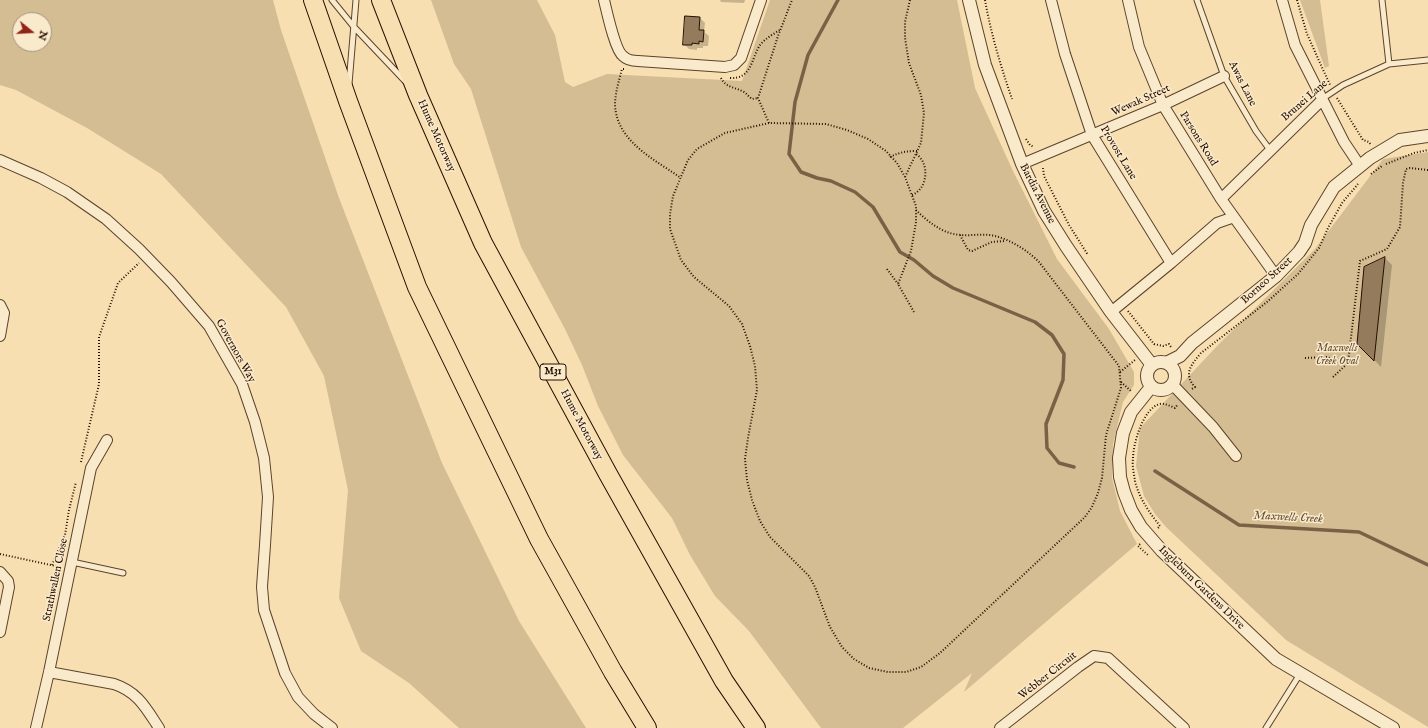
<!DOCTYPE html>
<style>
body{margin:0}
#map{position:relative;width:1428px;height:728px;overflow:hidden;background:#f8dfb1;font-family:"IM FELL English",serif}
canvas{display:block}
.north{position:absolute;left:12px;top:12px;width:40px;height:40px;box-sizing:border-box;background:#faeacc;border:1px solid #a6927a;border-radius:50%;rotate:108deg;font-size:11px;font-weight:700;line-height:16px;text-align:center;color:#270f00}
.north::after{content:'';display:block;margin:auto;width:14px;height:18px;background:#8f2418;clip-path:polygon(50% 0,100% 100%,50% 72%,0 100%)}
</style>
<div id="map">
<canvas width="1428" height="728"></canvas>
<div class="north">N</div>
</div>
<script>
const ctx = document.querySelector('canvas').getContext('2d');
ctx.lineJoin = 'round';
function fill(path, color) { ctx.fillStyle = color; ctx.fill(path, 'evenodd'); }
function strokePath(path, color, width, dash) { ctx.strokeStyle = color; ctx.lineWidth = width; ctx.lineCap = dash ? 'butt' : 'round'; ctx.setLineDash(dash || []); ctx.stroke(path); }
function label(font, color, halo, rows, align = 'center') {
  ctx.font = font + ' "IM FELL English",serif'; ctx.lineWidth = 3; ctx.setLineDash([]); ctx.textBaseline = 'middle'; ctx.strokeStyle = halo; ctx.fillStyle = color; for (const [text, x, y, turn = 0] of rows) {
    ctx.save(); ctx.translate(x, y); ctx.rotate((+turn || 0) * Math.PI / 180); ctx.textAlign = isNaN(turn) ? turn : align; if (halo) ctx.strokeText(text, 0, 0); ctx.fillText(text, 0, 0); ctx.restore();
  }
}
const green = new Path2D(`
 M0,0H273L281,30L339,198L442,463L519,621L586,728H459L409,683L361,651L339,598L348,490L324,376L286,307L161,174L87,128L16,90L0,85ZM20,20H44V44H20Z
 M431,0H537L555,35L565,82L573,87L607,74L742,81L770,0H957L975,88L1013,171L1057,259L1109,329L1134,372V385L1123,402L1113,444L1112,478L1120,511L1137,544L964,692L972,673L903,728H821L749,631L715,596L690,555L672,518L623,455L598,406L582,365L565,329L521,247L471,89L454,64Z
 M1300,0H1320L1329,66L1325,68Z
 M1428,152V727L1286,640L1166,527L1155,514L1144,496L1136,466L1140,428L1219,344L1315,249L1383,159Z`);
const shadow = new Path2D(`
 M720,0H745L744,3L721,2Z
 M700,18L705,23L704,32L709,36L708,46H703V48H697V50L689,49L684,44Z
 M1385,258L1392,265L1381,367L1358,343Z`);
const stream = new Path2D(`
 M838,0L808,55L795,102L789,154L801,172L817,178L831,181L855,192L873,207L900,252L914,260L933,276L953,288L1035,322L1052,335L1064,354L1063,380L1046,424L1047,448L1059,463L1074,467
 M1155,471L1239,525L1359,532L1428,565`);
const building = new Path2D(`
 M685,16L700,17L699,30H704L703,42L699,41V44L692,43V45H683Z
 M1385,257L1374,361L1357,344L1364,267Z`);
const path = new Path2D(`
 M985,0C991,34 1001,67 1012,99
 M1297,0L1307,34L1330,85
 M624,69H622C619,81 615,93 615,105C617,142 654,159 681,178
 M721,78C726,88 735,87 744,92C747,94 749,97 752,99L758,98
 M730,78C752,79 751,59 760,45C765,39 773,34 780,30
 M1337,98L1363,140L1369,142L1371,145
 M769,123L758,98L778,36L792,0
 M1026,139L1030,145L1034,147
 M890,157C900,152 907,151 917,151
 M1386,164L1414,153L1428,150
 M1043,168L1044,176L1069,225L1088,255
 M1371,174L1382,166
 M905,177L921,143L924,113L921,95L909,63L905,38V22L910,0
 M912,195C928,189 930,163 916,154
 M960,235L968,250L972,251L992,242L1005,241
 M887,269L898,284
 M1128,311L1154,344L1163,346L1169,344L1171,347
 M914,312L898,284L911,251L916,222V206L905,177L897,163L886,151L868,139L847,130L826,124L769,123L725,133L697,149L688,160L673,196L670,214V229L681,260L694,277L729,306L742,324L750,346L755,366L757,390L748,438L745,459L747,480L752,500L760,521L770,537L809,576L815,587L830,627L842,647L854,659L869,668L888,672H906L921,667L940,653L1085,517L1092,507L1098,493L1102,478L1106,435L1121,388L1119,366L1039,262C1027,250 1011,240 995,236C983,233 972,236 961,235C943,234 928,222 916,210
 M1305,358L1328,357L1337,363H1348
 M1120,372L1135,360
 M1333,377L1348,363L1360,261L1387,249L1400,227L1403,183L1406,169L1410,168L1428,170
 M1121,382L1132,392
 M1192,389L1195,387C1183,374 1191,365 1201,353L1267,302L1298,274L1319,248L1328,228L1342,203L1358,184
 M81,462L99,384V337L118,283L139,263
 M1158,528L1160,526C1149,512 1139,498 1135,481C1134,474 1132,466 1133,459C1133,444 1143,408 1160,404C1165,403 1170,406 1175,408L1178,404
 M1140,544L1138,546L1149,556
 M0,554L60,567
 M52,565L65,535L69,510L76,482`);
const service = new Path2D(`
 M332,0L354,27L406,82
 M1197,0L1224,76L1256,131L1270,150
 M1382,0L1389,64
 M349,84L356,0
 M1322,99L1343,85L1389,64L1428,60
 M72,562L123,573
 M1266,728L1300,674`);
const minor = new Path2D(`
 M604,0C607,12 615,50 623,56C627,60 632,61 638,61L725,67L734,65L741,58L761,0
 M1051,0L1065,54L1092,135L1171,263
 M1128,0L1139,47L1163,105L1221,199L1276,276
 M1282,0L1295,45L1344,142L1360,166
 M0,160L41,178L67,192L106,219L139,249L171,282L209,326L242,384L255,422L264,458L268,497L265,545L262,587L264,610L285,673L298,697L314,714L332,728
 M1022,164L1163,105L1224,76
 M1221,199L1322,100
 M0,305L4,313L0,336
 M1111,312L1171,263L1217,223L1234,217
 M1172,384L1213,427L1236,456
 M0,572L8,581L9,587L0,632
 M49,672L114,684C138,692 146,708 159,728
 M36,728L49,672L91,468L107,440
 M1000,728L1078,667L1094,656L1108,658L1184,728`);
const tertiary = new Path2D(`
 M969,0L985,65L1022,164L1044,211L1066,246L1111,312L1152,365
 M1147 376a14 14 0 1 1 28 0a14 14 0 1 1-28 0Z
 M1166,363L1180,356L1192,343L1276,276L1299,252L1305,243L1311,225L1334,187L1370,158L1400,140L1428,136
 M1151,387L1131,412L1123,433L1119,458L1120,477L1124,492L1131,510L1141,527L1162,551L1276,659L1393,728`);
const motorway = new Path2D(`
 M313,0L348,101L417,287L539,539L613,672L647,728
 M381,0L418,95L483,243L608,474L724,681L756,728`);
const shields = [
 [553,372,26]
];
const shieldNames = [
 ["M31",553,372]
];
const streetNames = [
 ["Awas Lane",1242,84,63],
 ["Wewak Street",1141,101,-24],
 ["Brunei Lane",1305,101,-41],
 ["Hume Motorway",436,136,66],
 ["Parsons Road",1198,139,58],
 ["Provost Lane",1118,153,59],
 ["Bardia Avenue",1037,194,63],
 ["Borneo Street",1267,281,-42],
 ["Governors Way",235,351,61],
 ["Hume Motorway",581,425,62],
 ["Strathwallen Close",56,580,-78],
 ["Ingleburn Gardens Drive",1201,588,44],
 ["Webber Circuit",1048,676,-38]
];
const parkNames = [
 ["Maxwells",1337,349],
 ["Creek Oval",1337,362]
];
const waterNames = [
 ["Maxwells Creek",1288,518,3]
];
fill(green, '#d4bc93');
fill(shadow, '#0003');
strokePath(stream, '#7a6146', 3.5);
fill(building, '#947b5c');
strokePath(building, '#270f00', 1);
strokePath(service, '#5b432c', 7);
strokePath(minor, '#5b432c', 12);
strokePath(tertiary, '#5b432c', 14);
strokePath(motorway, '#270f00', 20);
strokePath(path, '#270f00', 2, [1, 2]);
strokePath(service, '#faeacc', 5);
strokePath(minor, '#faeacc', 10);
strokePath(tertiary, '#faeacc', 12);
strokePath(motorway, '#f8dfb1', 18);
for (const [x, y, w] of shields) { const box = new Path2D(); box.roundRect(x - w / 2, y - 8, w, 16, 3); ctx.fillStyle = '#faeacc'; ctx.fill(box); strokePath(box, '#270f00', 1); }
label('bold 10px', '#270f00', null, shieldNames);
label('11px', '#270f00', '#faeacc', streetNames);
label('italic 11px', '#644c33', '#faeacc', parkNames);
label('italic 12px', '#654d35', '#faeacc', waterNames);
</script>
